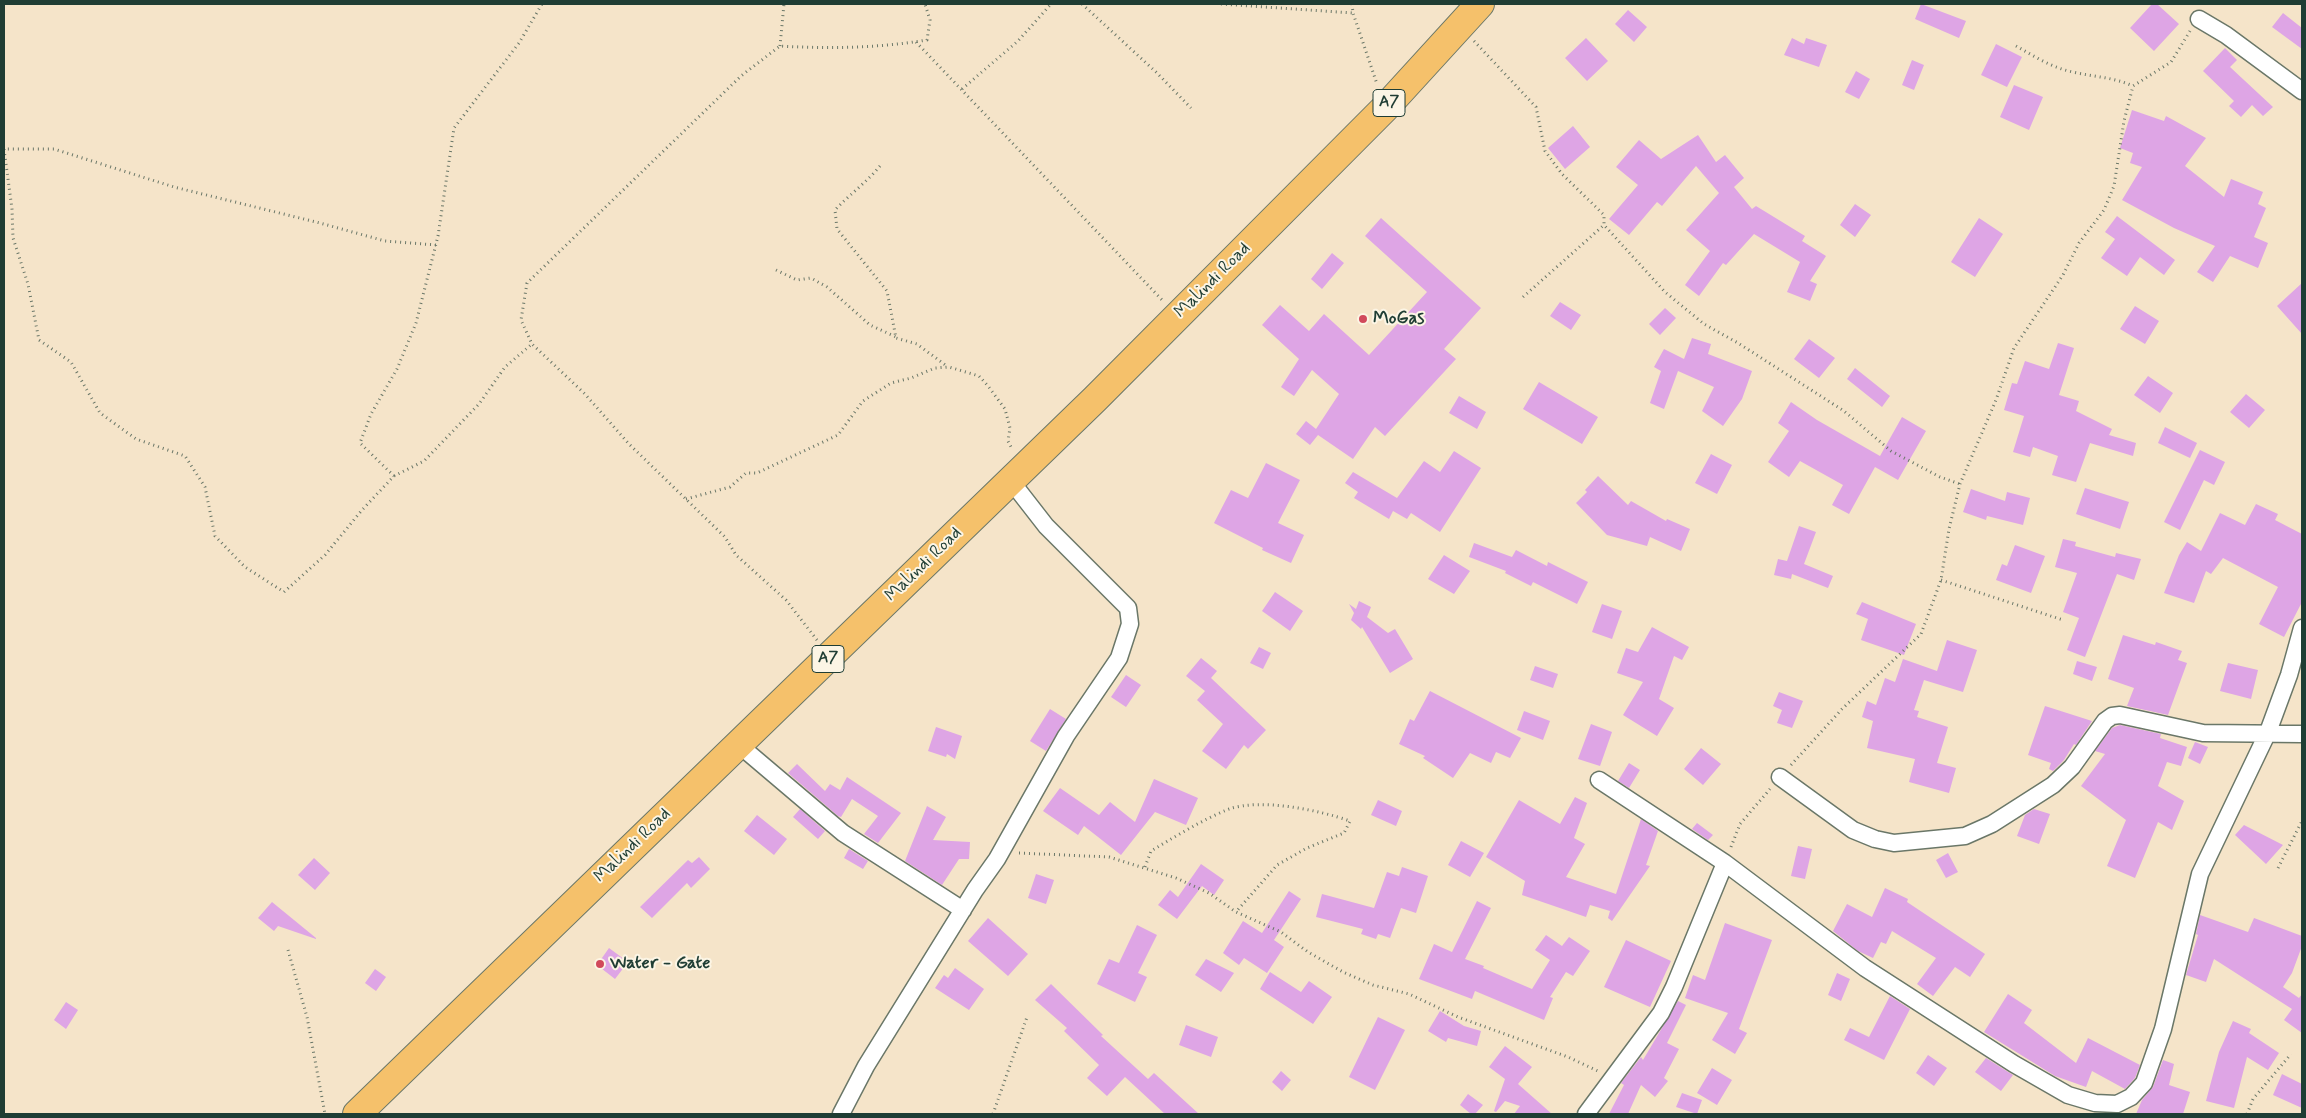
<!DOCTYPE html>
<style>
body{margin:0}
#map{position:relative;width:2306px;height:1118px;overflow:hidden;background:#f5e4c9;font-family:Mynerve,sans-serif}
canvas{display:block}
.frame{position:absolute;inset:0;border:5px solid #1f3d34;pointer-events:none}
</style>
<div id="map">
<canvas width="2306" height="1118"></canvas>
<div class="frame"></div>
</div>
<script>
const ctx = document.querySelector('canvas').getContext('2d');
ctx.lineJoin = 'round';
function fill(path, color) { ctx.fillStyle = color; ctx.fill(path, 'evenodd'); }
function strokePath(path, color, width, dash) { ctx.strokeStyle = color; ctx.lineWidth = width; ctx.lineCap = dash ? 'butt' : 'round'; ctx.setLineDash(dash || []); ctx.stroke(path); }
function label(font, color, halo, rows, align = 'center') {
  ctx.font = font + ' Mynerve,sans-serif'; ctx.lineWidth = 4; ctx.setLineDash([]); ctx.textBaseline = 'middle'; ctx.strokeStyle = halo; ctx.fillStyle = color; for (const [text, x, y, turn = 0] of rows) {
    ctx.save(); ctx.translate(x, y); ctx.rotate((+turn || 0) * Math.PI / 180); ctx.textAlign = isNaN(turn) ? turn : align; if (halo) ctx.strokeText(text, 0, 0); ctx.fillText(text, 0, 0); ctx.restore();
  }
}
const building = new Path2D(`
 M1921,4L1966,21L1959,38L1915,19Z
 M2152,4H2157L2179,24L2154,51L2130,28Z
 M1628,10L1647,27L1634,42L1615,24Z
 M2283,13L2302,28V49L2272,27Z
 M1586,38L1608,61L1587,81L1565,58Z
 M1792,38L1804,44L1806,38L1827,45L1819,67L1784,55Z
 M1996,44L2022,57L2007,87L1981,75Z
 M2225,48L2237,60L2230,67L2273,107L2263,116L2252,105L2241,117L2229,106L2234,101L2203,71Z
 M1912,60L1924,65L1914,90L1902,85Z
 M1856,71L1870,79L1859,99L1845,92Z
 M2014,85L2043,97L2029,130L2000,117Z
 M2132,110L2164,121L2166,116L2206,138L2185,166L2224,197L2231,179L2263,192L2258,204L2266,208L2254,237L2268,243L2258,268L2230,256L2213,282L2197,272L2215,246L2174,228L2122,200L2142,167L2130,163L2133,153L2120,148Z
 M1573,126L1590,147L1565,169L1548,148Z
 M1698,135L1716,162L1725,155L1744,178L1734,187L1752,209L1756,206L1805,236L1802,241L1826,256L1810,281L1817,284L1810,301L1787,292L1800,262L1754,234L1726,265L1723,263L1699,296L1685,285L1710,251L1686,230L1719,193L1696,166L1662,206L1657,202L1629,235L1609,219L1638,185L1616,167L1639,140L1661,159Z
 M1855,204L1871,215L1855,237L1840,225Z
 M2117,216L2175,260L2164,275L2140,257L2127,276L2101,258L2115,239L2105,232Z
 M1381,218L1481,308L1444,349L1456,359L1385,436L1375,427L1353,459L1318,435L1310,445L1296,434L1306,421L1316,429L1339,394L1312,370L1294,396L1281,387L1299,359L1262,325L1280,305L1309,331L1324,314L1369,355L1427,292L1365,236Z
 M1979,218L2003,234L1975,277L1951,262Z
 M1332,253L1344,263L1322,289L1311,279Z
 M2302,283V334L2277,306Z
 M1560,302L1581,315L1571,330L1550,316Z
 M2135,306L2159,321L2145,344L2120,329Z
 M1665,308L1676,318L1660,335L1649,324Z
 M1692,338L1711,344L1708,354L1752,371L1742,399L1723,426L1702,411L1714,387L1678,371L1664,409L1650,403L1661,371L1654,367L1664,349L1684,359Z
 M1809,339L1835,358L1819,378L1794,359Z
 M2058,343L2074,348L2059,395L2079,401L2076,411L2112,429L2109,435L2136,443L2133,456L2090,443L2076,482L2052,475L2058,456L2033,447L2030,457L2013,452L2024,416L2004,410L2012,383L2017,384L2025,361L2049,369Z
 M1855,368L1890,396L1882,407L1847,379Z
 M2148,376L2173,393L2160,413L2134,395Z
 M1539,382L1598,417L1582,444L1523,409Z
 M2246,394L2265,410L2249,428L2230,412Z
 M1459,396L1486,412L1477,429L1449,413Z
 M1791,402L1817,420L1880,456L1902,417L1926,431L1898,480L1875,467L1849,514L1832,505L1843,485L1800,461L1789,477L1768,462L1789,431L1778,423Z
 M2165,427L2197,443L2190,458L2158,443Z
 M2200,450L2225,462L2214,485L2204,480L2180,530L2164,522Z
 M1454,451L1481,468L1440,532L1411,513L1407,519L1393,511L1389,519L1354,498L1358,492L1345,483L1353,472L1397,498L1424,461L1440,472Z
 M1711,454L1732,465L1717,494L1695,483Z
 M1266,463L1300,480L1278,523L1304,535L1291,563L1262,550L1263,548L1214,523L1231,490L1248,498Z
 M1598,476L1628,505L1631,501L1666,521L1667,519L1690,529L1681,551L1650,537L1647,546L1607,535L1576,503L1587,492L1585,490Z
 M2085,488L2129,502L2120,529L2076,514Z
 M1971,489L2005,501L2007,492L2030,498L2023,525L1987,516L1986,520L1963,512Z
 M2256,504L2278,514L2275,520L2302,534V602L2284,637L2259,624L2278,587L2223,558L2211,574L2206,571L2194,603L2164,593L2179,555L2187,542L2201,551L2220,513L2245,525Z
 M1799,526L1816,532L1804,564L1833,576L1828,588L1792,574L1791,579L1774,575L1778,559L1787,561Z
 M2063,539L2076,542L2075,546L2115,557L2116,553L2141,559L2134,580L2117,574L2085,657L2067,650L2079,618L2063,612L2077,573L2055,567Z
 M1474,543L1512,557L1516,550L1547,566L1548,562L1588,582L1577,604L1533,582L1531,586L1505,573L1506,571L1469,557Z
 M2015,545L2045,556L2031,593L1996,580L2002,564L2007,566Z
 M1444,555L1470,571L1454,594L1428,579Z
 M1275,592L1303,611L1290,631L1262,611Z
 M1359,601L1371,607L1367,617L1388,633L1395,629L1413,659L1390,673L1362,627L1361,629L1351,620L1354,613L1349,604L1356,609Z
 M1862,602L1916,624L1904,655L1861,640L1868,619L1856,614Z
 M1602,604L1622,611L1612,639L1592,632Z
 M1652,627L1689,647L1682,660L1674,656L1659,699L1674,708L1657,736L1623,715L1643,682L1617,673L1626,648L1638,652Z
 M2123,635L2155,645L2156,642L2182,651L2178,660L2187,663L2168,715L2127,706L2134,688L2108,679Z
 M1947,640L1977,650L1963,692L1924,680L1914,710L1919,711L1917,717L1948,727L1937,763L1956,768L1949,793L1909,782L1915,759L1867,748L1873,721L1862,717L1867,701L1876,705L1885,678L1895,682L1903,659L1937,671Z
 M1259,647L1271,653L1263,669L1250,663Z
 M1201,658L1217,671L1211,678L1266,730L1248,749L1244,745L1226,769L1202,751L1223,724L1197,700L1205,691L1186,676Z
 M2077,661L2097,667L2092,681L2073,674Z
 M2228,663L2258,670L2251,699L2220,691Z
 M1535,666L1558,674L1553,688L1530,680Z
 M1126,675L1141,685L1126,707L1111,697Z
 M1430,691L1521,738L1510,758L1496,752L1491,763L1470,753L1453,778L1423,758L1425,756L1399,744L1410,719L1414,721Z
 M1779,692L1803,701L1792,728L1777,723L1782,710L1773,706Z
 M2045,706L2092,721L2076,745L2074,744L2064,760L2053,771L2049,769L2051,763L2028,755Z
 M1050,709L1066,719L1046,751L1030,741Z
 M1524,711L1550,721L1543,740L1517,730Z
 M1591,724L1612,732L1600,766L1578,759Z
 M2120,725L2161,734L2160,738L2187,747L2181,766L2167,762L2158,786L2184,801L2172,830L2158,822L2135,878L2107,866L2126,820L2081,786L2105,754L2095,751L2112,728Z
 M936,727L962,736L955,759L947,754L946,757L928,751Z
 M2195,742L2208,747L2200,764L2188,758Z
 M1701,748L1721,764L1703,785L1684,769Z
 M1629,763L1640,770L1629,788L1618,781Z
 M797,764L825,791L830,784L840,790L847,777L901,813L878,843L864,834L878,816L852,799L841,817L838,816L788,773Z
 M1154,779L1198,798L1186,825L1155,812L1121,855L1084,826L1078,835L1043,811L1060,788L1099,815L1110,802L1135,822Z
 M1575,797L1587,803L1574,838L1585,844L1566,877L1616,894L1641,819L1658,831L1646,865L1650,866L1612,921L1608,918L1610,911L1590,905L1586,917L1522,895L1525,881L1486,857L1519,800L1560,824Z
 M1378,800L1402,811L1396,826L1371,815Z
 M927,806L946,817L933,840L970,842L969,859H959L942,885L905,861Z
 M800,809L825,831L818,839L793,817Z
 M2034,809L2050,814L2039,844L2017,836L2025,815Z
 M757,815L787,839L774,855L744,831Z
 M1697,823L1713,835L1708,840L1692,829Z
 M2244,825L2283,845L2266,864L2235,835Z
 M1461,841L1484,853L1470,877L1448,865Z
 M1798,846L1812,849L1805,879L1791,876Z
 M849,849L868,861L863,869L844,858Z
 M1948,853L1958,872L1946,878L1936,860Z
 M699,857L710,869L691,888L687,883L652,918L640,907L688,860L692,863Z
 M314,858L330,873L315,890L298,875Z
 M1201,864L1224,880L1214,895L1202,886L1177,919L1158,905L1170,890L1178,897Z
 M1402,867L1428,876L1416,913L1401,908L1390,938L1378,934L1376,939L1361,934L1363,929L1316,917L1322,894L1374,908L1387,872L1399,876Z
 M1036,874L1054,880L1046,904L1028,898Z
 M1885,888L1908,899L1907,902L1985,954L1970,977L1955,967L1933,996L1917,984L1936,958L1892,931L1886,944L1881,942L1873,958L1858,951L1833,931L1847,904L1872,917Z
 M1289,891L1301,899L1274,940L1284,947L1267,973L1244,958L1239,965L1223,953L1243,921L1262,933Z
 M1477,901L1491,908L1465,959L1484,966L1483,968L1532,989L1550,960L1535,950L1546,935L1562,946L1569,937L1590,951L1573,976L1566,972L1550,997L1553,998L1544,1020L1475,991L1472,999L1419,979L1434,944L1452,952Z
 M272,902L316,938V939L278,926L274,931L258,918Z
 M2200,915L2248,932L2254,918L2302,936V946L2292,973L2283,987L2299,998L2302,994V1033L2284,1020L2292,1009L2214,959L2206,982L2186,975L2198,935L2196,934Z
 M988,918L1028,954L1008,976L968,941Z
 M1725,923L1772,940L1739,1029L1747,1033L1735,1054L1712,1040L1728,1013L1685,998L1693,975L1705,980Z
 M1137,925L1157,935L1138,973L1147,977L1135,1002L1097,984L1109,959L1119,963Z
 M1626,940L1671,961L1650,1007L1604,987Z
 M609,948L628,962L615,979L597,965Z
 M1206,959L1234,973L1221,992L1195,975Z
 M955,968L984,989L969,1010L935,988L944,975L948,978Z
 M375,969L386,977L376,991L365,983Z
 M1270,972L1301,992L1309,981L1332,997L1313,1024L1260,989Z
 M1837,973L1850,979L1841,1001L1828,995Z
 M1051,984L1103,1035L1101,1036L1148,1079L1154,1073L1199,1114H1165L1125,1077L1107,1096L1087,1078L1099,1065L1064,1031L1067,1028L1035,1000Z
 M2008,994L2032,1010L2024,1023L2076,1063L2088,1038L2140,1065L2135,1078L2125,1089L2092,1071L2086,1087L2055,1076L1984,1032Z
 M1890,996L1910,1009L1884,1060L1844,1040L1850,1028L1869,1037Z
 M1678,1001L1686,1005L1667,1043L1679,1049L1664,1078L1668,1081L1655,1097L1641,1085L1628,1114H1609L1624,1085L1621,1083L1641,1057L1643,1060Z
 M66,1002L78,1010L66,1029L54,1020Z
 M1440,1011L1464,1026L1481,1031L1477,1046L1448,1038L1446,1042L1428,1031Z
 M1378,1017L1405,1030L1375,1090L1349,1077Z
 M2233,1021L2251,1029L2249,1033L2279,1053L2268,1070L2247,1057L2234,1108L2206,1101L2219,1052Z
 M1186,1025L1218,1037L1211,1057L1179,1045Z
 M1505,1046L1532,1067L1518,1084L1552,1114H1514L1520,1106L1505,1101L1496,1112L1494,1111L1505,1079L1489,1067Z
 M1928,1055L1947,1068L1934,1086L1916,1073Z
 M1986,1058L2013,1075L2001,1091L1975,1072Z
 M2163,1060L2174,1064L2169,1085L2190,1092L2183,1114H2136L2142,1100L2153,1087Z
 M1712,1068L1732,1080L1717,1105L1697,1093Z
 M1281,1071L1291,1080L1282,1091L1272,1082Z
 M2282,1074L2302,1084V1108L2273,1095Z
 M1682,1093L1702,1100L1697,1114L1676,1107Z
 M1468,1094L1483,1105L1475,1114H1471L1460,1105Z`);
const path = new Path2D(`
 M1082,4L1156,72L1191,108
 M1221,4L1353,13
 M1352,4L1353,13L1377,84
 M1474,41L1536,107L1545,151L1562,174L1604,215V225L1665,292L1704,324L1738,343L1844,411L1891,451L1940,477L1960,484
 M916,42L1164,302
 M780,46L784,4
 M2016,46C2034,56 2052,68 2073,72C2094,77 2113,77 2133,86
 M962,89L1018,41L1051,4
 M880,166C867,182 850,194 835,210L837,229L887,291L896,338L917,344L948,367
 M436,245L385,241L320,223L174,187L54,149H4L12,209L13,238L28,284L39,340L71,362L100,413L136,439L185,456L205,487L215,536L245,567L284,592L325,555L362,510L394,476L360,443L371,414L397,369L416,323L438,236L454,128L519,43L542,4
 M776,270L797,280L811,278L827,287L870,325L896,337
 M1523,297L1604,225
 M394,476L424,461L479,404L505,367L532,344
 M686,499L730,487L746,473H757L838,435L863,401L891,383L911,378L935,368L949,367L979,376L988,386L1005,409L1010,428L1008,441L1012,449
 M1941,580L2063,620
 M817,640L786,600L736,555L725,537L629,444L585,394L532,344L521,320L527,283L741,76L780,46C830,49 878,48 927,40L930,20L925,4
 M1791,765L1842,709L1921,634L1941,580L1949,529L1960,484L1996,400L2014,348L2063,275L2079,243L2104,210L2114,186L2124,121L2133,86L2171,62L2190,31
 M1731,847L1740,824L1770,789
 M1019,853L1109,857L1176,878L1209,893L1236,912L1281,932L1308,952L1343,972L1373,985L1409,994L1458,1017L1568,1057L1600,1072
 M1145,867L1151,851C1176,836 1202,820 1229,809C1261,798 1319,810 1350,821L1344,833L1307,848L1277,865L1236,912
 M2278,868L2302,821
 M288,950L307,1017L325,1114
 M993,1114L1027,1017
 M2247,1114L2253,1099L2291,1054`);
const street = new Path2D(`
 M2199,19L2226,35L2302,91
 M738,744L843,833L963,910
 M1780,777L1853,830L1875,839L1894,843L1965,836L1992,824L2053,785L2072,767L2105,721L2112,716L2120,715L2203,733L2302,734
 M1599,780L1725,863L1865,968L2014,1064L2068,1095L2095,1103L2117,1104L2131,1097L2144,1083L2163,1029L2200,874L2268,732L2289,675L2302,628
 M841,1114L866,1066L975,890L997,859L1066,736L1119,658L1130,624L1128,608L1046,526L1011,481
 M1586,1114L1661,1013L1674,987L1725,863`);
const highway = new Path2D(`
 M357,1114L1095,399L1385,108L1480,4`);
const markers = [
 [1363,319,5,"#d1495b"],
 [600,964,5,"#d1495b"]
];
const shields = [
 [1389,103,32],
 [828,659,32]
];
const shieldNames = [
 ["A7",1389,103],
 ["A7",828,659]
];
const streetNames = [
 ["Malindi Road",1213,281,-45],
 ["Malindi Road",924,565,-44],
 ["Malindi Road",633,846,-44]
];
const poiNames = [
 ["MoGas",1373,319],
 ["Water - Gate",610,964]
];
fill(building, '#dea5e5');
strokePath(street, '#6a7768', 19);
strokePath(highway, '#6a7768', 30);
strokePath(path, '#6a7768', 3, [1, 4]);
strokePath(street, '#fff', 16);
strokePath(highway, '#f5c16b', 28);
for (const [x, y, r, color] of markers) { const dot = new Path2D(); dot.arc(x, y, r, 0, 2 * Math.PI); ctx.fillStyle = color; ctx.fill(dot); strokePath(dot, '#fcf5e5', 2); }
for (const [x, y, w] of shields) { const box = new Path2D(); box.roundRect(x - w / 2, y - 13.5, w, 27, 4); ctx.fillStyle = '#fcf5e5'; ctx.fill(box); strokePath(box, '#1f3d34', 1); }
label('bold 16px', '#1f3d34', null, shieldNames);
label('18px', '#1f3d34', '#fcf5e5', streetNames);
label('bold 18px', '#1f3d34', '#fcf5e5', poiNames, 'left');
</script>
